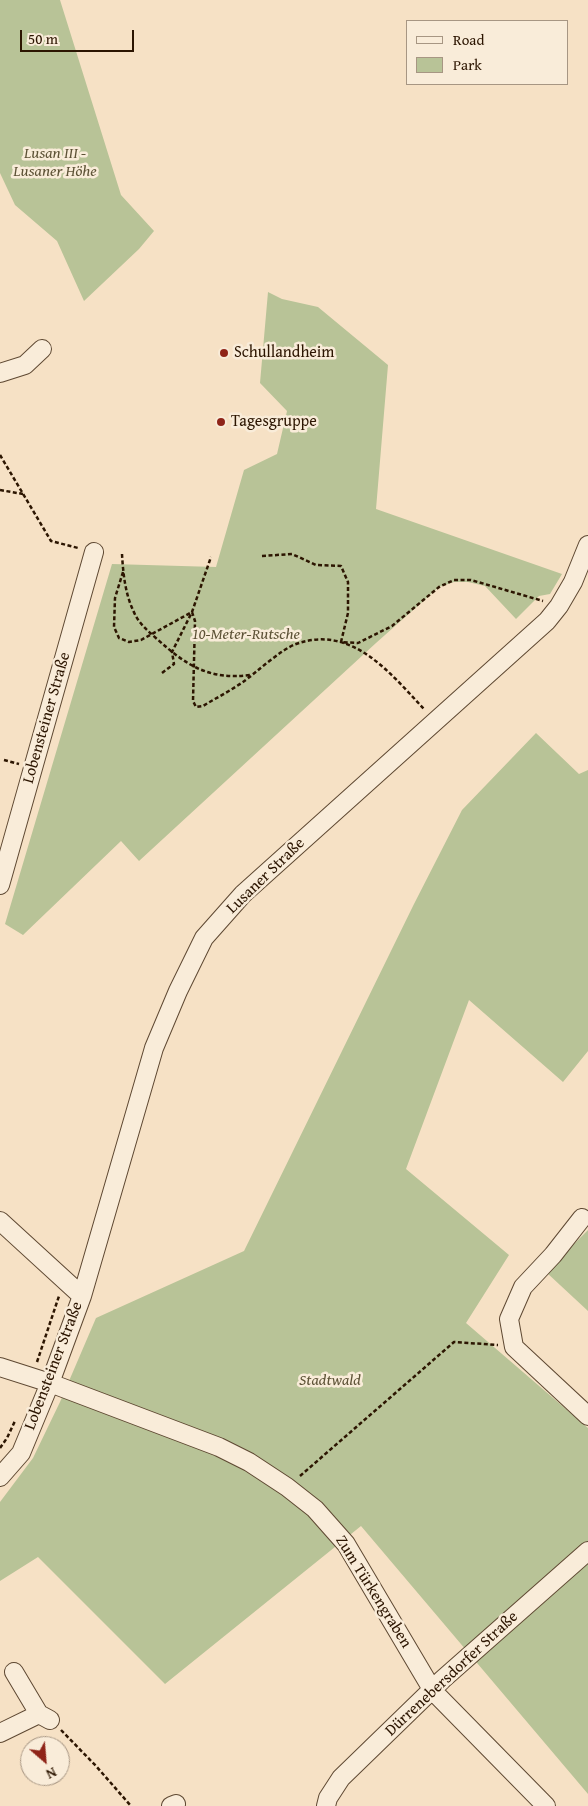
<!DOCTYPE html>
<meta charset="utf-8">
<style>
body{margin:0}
#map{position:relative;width:588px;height:1806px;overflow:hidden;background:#f6e1c5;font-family:"Gentium Book Plus",serif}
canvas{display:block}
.legend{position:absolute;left:406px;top:20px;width:162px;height:65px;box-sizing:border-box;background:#f9ecd9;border:1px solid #a79683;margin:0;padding:6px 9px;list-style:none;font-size:15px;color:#2c1501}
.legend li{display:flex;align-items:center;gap:10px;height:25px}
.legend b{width:25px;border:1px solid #a79683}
.north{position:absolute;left:20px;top:1736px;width:50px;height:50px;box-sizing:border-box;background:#f9ecd9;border:1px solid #a79683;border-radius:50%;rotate:153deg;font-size:14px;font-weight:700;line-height:20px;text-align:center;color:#2c1501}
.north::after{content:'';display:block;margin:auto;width:18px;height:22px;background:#8f2418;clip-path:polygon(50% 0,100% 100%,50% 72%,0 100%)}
.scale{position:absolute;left:20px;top:30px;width:114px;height:22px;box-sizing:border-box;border:2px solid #2c1501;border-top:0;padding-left:6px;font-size:15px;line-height:18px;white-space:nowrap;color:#2c1501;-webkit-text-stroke:4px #f9ecd9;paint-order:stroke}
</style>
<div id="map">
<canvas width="588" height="1806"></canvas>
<ul class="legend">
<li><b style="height:6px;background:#f9ecd9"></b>Road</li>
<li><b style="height:14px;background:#b8c397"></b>Park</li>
</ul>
<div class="north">N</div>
<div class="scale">50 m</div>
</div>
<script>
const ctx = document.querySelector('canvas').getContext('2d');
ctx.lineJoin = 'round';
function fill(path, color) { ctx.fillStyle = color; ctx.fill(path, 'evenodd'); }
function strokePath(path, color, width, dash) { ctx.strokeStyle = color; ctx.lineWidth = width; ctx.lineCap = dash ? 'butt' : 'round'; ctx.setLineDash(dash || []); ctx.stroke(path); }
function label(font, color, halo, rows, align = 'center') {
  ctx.font = font + ' "Gentium Book Plus",serif'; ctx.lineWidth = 5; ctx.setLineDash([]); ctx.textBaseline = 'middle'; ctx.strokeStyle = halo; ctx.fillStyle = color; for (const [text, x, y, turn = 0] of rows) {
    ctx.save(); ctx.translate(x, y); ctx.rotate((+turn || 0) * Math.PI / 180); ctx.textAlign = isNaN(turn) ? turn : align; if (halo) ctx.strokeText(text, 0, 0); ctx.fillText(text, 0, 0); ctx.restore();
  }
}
const green = new Path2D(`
 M0,0H60L121,195L154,231L139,249L84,301L57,241L15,205L0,173Z
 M268,292L282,299L318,307L388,365L376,509L562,574L550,594L539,596L516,619L485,586L468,582H454L439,587L376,643L139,861L121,841L23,935L5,924L112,564L216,567L244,470L277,454L287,411L260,383Z
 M536,733L579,774L588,770V1051L563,1082L469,1000L406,1169L509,1255L466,1323L588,1428V1794L361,1526L165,1684L38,1557L0,1581V1502L33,1458L60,1402L96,1318L244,1251L414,904L462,810Z
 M588,1230V1311L546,1272Z`);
const path = new Path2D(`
 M0,455L51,541L78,548
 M0,490L23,494
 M122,554C123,572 125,593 133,610C138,623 147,630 157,639C187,666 209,680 250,675
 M262,556L292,554L316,565L341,566L348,582V613L341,642L358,643L392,626L439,587L454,580H471L543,601
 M123,572L115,598L114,627L119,638L129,642L141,640L192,612L195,621L193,701L196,707L203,706C216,698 230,691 243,682C257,672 280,650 296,644C352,624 390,673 424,709
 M162,673L174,664L172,652L192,612L211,557
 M4,760L19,764
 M37,1362L59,1296
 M0,1448L7,1438L15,1421
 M300,1476L454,1342L498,1345
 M61,1730L96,1766L131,1806`);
const minor = new Path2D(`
 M0,373L25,365L42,349
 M0,885L94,552
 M582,1218L553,1255L523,1287L509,1319L514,1347L588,1416
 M0,1221L82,1296L50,1383L21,1453L0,1477
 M82,1296L154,1048L178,991L204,938L243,894L547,621L559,606L573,582L588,545
 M0,1367L50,1383L219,1447L249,1462L287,1487L315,1509L346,1544L433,1691L546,1806
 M14,1672L39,1714L50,1720
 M0,1733L39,1714
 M171,1806L176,1804
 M326,1806L328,1798L341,1778L443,1679L588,1551`);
const markers = [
 [224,353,5,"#8f2418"],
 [221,422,5,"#8f2418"]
];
const parkNames = [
 ["Lusan III -",55,154],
 ["Lusaner Höhe",55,172],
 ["10-Meter-Rutsche",246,635],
 ["Stadtwald",330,1381]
];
const poiNames = [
 ["Schullandheim",234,353],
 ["Tagesgruppe",231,422]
];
const streetNames = [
 ["Lobensteiner Straße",47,718,-74],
 ["Lusaner Straße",266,876,-44],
 ["Lobensteiner Straße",54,1366,-69],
 ["Zum Türkengraben",373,1592,58],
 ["Dürrenebersdorfer Straße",452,1674,-43]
];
fill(green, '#b8c397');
strokePath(minor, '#5e4832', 20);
strokePath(path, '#2c1501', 2.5, [4, 2.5]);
strokePath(minor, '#f9ecd9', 18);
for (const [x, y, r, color] of markers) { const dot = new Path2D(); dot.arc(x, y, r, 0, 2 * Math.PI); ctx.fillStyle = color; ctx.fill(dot); strokePath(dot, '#f9ecd9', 2); }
label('italic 16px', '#5d5236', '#f9ecd9', parkNames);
label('16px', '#2c1501', '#f9ecd9', poiNames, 'left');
label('16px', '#2c1501', '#f9ecd9', streetNames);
</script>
